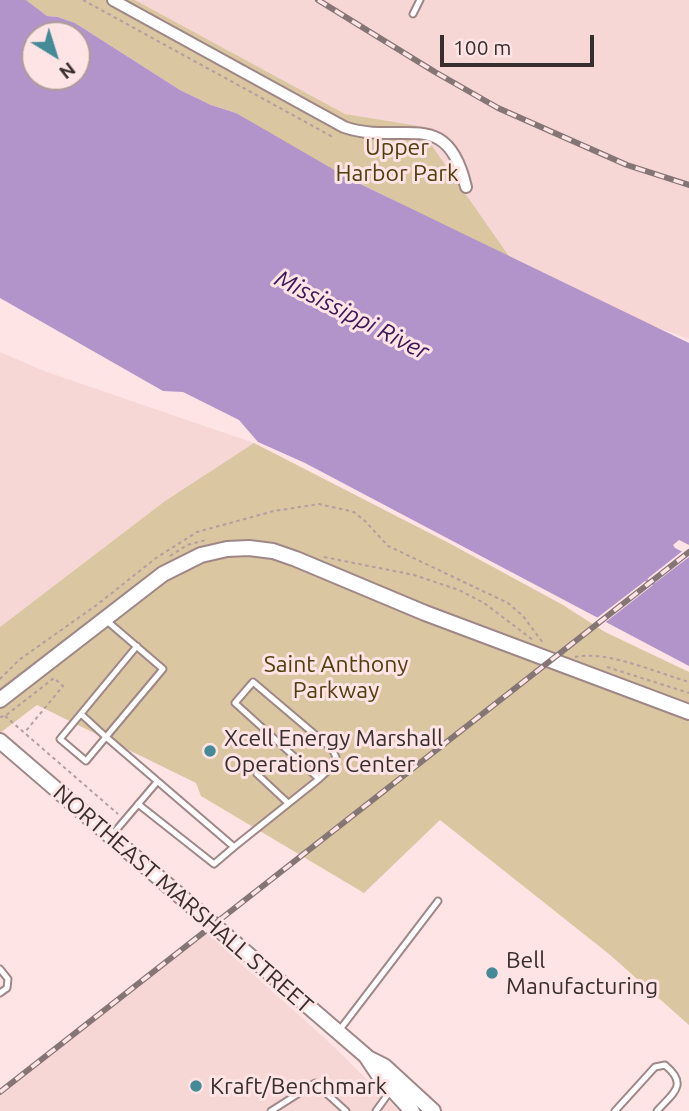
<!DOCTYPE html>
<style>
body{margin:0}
#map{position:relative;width:689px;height:1111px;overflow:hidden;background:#fee4e4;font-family:Ubuntu,sans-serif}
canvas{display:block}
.north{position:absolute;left:21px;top:21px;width:70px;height:70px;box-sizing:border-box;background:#fee4e4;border:2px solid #af9b9b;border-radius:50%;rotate:142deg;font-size:19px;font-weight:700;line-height:28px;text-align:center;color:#382e2e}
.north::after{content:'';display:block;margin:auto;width:24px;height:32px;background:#458a97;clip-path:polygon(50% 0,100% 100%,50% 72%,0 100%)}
.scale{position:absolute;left:440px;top:35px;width:154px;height:32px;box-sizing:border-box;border:4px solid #382e2e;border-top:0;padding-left:9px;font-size:21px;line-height:24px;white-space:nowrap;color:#382e2e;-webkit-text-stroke:5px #fee4e4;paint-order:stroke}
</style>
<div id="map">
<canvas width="689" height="1111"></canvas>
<div class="north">N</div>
<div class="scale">100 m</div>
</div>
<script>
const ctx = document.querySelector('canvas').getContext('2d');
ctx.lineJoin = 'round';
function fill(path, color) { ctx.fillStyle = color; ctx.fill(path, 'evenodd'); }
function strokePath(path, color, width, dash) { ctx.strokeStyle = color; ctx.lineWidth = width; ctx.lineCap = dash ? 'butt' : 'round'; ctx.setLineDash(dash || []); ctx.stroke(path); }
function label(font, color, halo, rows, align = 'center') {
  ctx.font = font + ' Ubuntu,sans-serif'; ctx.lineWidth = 6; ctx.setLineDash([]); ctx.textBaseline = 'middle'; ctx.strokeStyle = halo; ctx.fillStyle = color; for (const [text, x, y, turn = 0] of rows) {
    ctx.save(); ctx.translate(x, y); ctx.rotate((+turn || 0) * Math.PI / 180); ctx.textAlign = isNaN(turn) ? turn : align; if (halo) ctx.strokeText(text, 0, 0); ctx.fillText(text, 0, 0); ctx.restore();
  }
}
const built = new Path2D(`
 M135,0H689V339L642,322L511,259L418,127L345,114Z
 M0,352L44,371L254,443L165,501L0,627Z
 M207,933L330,1043L399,1111H0V1094Z`);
const green = new Path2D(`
 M26,0H135L345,114L418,126L511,259L315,161L236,113L211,105L180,90L75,23L58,17L47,16Z
 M254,443L447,542L563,605L605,632L689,672V1025L609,954L440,820L364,893L201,796L196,783L37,705L0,733V627L165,501Z`);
const water = new Path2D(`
 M0,0H26L47,16L58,17L75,23L180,90L211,105L236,113L350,179L689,343V545L679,540L673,545L675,548L689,555V666L305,463L258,442L239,420L183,392L163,391L0,298ZM35,35H77V77H35Z`);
const pier = new Path2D(`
 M685,549L689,551V557L655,583L647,579Z
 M645,581L653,585L602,625L593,621Z`);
const path = new Path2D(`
 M83,0L331,136L332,134
 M170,556L187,545L206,540
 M324,557L414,575L459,590L484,603L533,640
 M575,657C607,650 657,673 689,682
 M607,667L689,693
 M0,679L19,660L98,604L156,558L197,532L274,511L319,504L354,512L365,521L388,546L508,603L523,616L543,643
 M5,716L118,814
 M0,717L5,716L54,678L63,686L25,732`);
const lane = new Path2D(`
 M413,14L420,0
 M107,621L163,669L106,737L234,847L319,779L334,765L336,757L332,749L253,682L235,703L319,779
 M81,714L106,737L86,761L60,739L137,646
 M257,774L288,803
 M138,804L214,864L234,847
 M112,835L157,782
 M0,969L8,979L7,988L0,993
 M338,1032L438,901
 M271,1111L315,1083L346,1111
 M376,1111L391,1090
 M615,1111L655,1067L665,1065C689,1085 673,1093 657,1111`);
const street = new Path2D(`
 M113,0L344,127C402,147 447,104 466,187`);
const secondary = new Path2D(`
 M0,700L163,574L201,555L227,549L249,548L273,551L296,559L425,613L689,712
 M0,741L366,1056L378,1074L412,1111
 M370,1059L384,1066L433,1111`);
const rail = new Path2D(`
 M318,0L435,72L498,108L627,165L689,185
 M0,1092L689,552`);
const markers = [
 [210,751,7,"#458a97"],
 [492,973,7,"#458a97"],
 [196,1086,7,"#458a97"]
];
const parkNames = [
 ["Upper",397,147],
 ["Harbor Park",397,173],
 ["Saint Anthony",336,664],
 ["Parkway",336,690]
];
const poiNames = [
 ["Xcell Energy Marshall",224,738],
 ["Operations Center",224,764],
 ["Bell",506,960],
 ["Manufacturing",506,986],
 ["Kraft/Benchmark",210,1086]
];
const streetNames = [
 ["NORTHEAST MARSHALL STREET",183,899,41]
];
const waterNames = [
 ["Mississippi River",352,315,27]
];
fill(built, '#f7d6d6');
fill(green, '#dac6a0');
fill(water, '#b394ca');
fill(pier, '#fee4e4');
strokePath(lane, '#9f8788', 9);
strokePath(street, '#9f8788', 14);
strokePath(secondary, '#9f8788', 18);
strokePath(path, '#b29e9e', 2, [3.5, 3.5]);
strokePath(lane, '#fff', 5);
strokePath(street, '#fff', 10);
strokePath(secondary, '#fff', 14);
strokePath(rail, '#857575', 6);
strokePath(rail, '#fee4e4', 3.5, [10]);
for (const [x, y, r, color] of markers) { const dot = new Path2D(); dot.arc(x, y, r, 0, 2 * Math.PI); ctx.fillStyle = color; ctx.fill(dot); strokePath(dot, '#fee4e4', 2.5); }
label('23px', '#523d0d', '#fee4e4', parkNames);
label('23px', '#382e2e', '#fee4e4', poiNames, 'left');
label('23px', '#382e2e', '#fee4e4', streetNames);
label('italic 24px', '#3f1657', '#fee4e4', waterNames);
</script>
